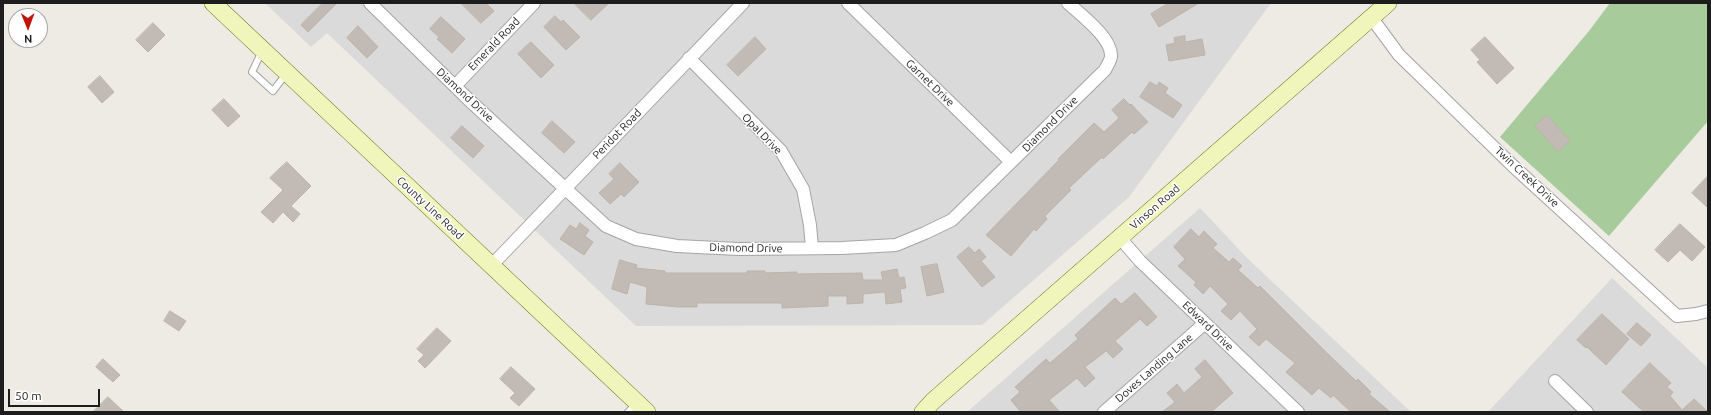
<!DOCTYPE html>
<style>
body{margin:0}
#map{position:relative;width:1711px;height:415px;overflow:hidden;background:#eeebe4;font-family:Ubuntu,sans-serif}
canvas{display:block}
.frame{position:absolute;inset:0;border:4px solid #1d1d1d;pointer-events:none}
.north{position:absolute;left:8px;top:8px;width:40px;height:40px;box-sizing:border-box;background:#fff;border:1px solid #a5a5a5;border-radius:50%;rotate:179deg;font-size:11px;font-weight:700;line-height:16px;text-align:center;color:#1d1d1d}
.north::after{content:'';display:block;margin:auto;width:14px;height:18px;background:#bf150c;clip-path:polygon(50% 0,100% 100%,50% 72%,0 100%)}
.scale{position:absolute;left:8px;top:389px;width:92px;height:18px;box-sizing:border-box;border:2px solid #1d1d1d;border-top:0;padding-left:5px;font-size:12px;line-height:14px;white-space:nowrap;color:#1d1d1d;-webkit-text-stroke:3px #fff;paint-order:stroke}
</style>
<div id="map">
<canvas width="1711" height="415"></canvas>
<div class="frame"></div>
<div class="north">N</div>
<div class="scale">50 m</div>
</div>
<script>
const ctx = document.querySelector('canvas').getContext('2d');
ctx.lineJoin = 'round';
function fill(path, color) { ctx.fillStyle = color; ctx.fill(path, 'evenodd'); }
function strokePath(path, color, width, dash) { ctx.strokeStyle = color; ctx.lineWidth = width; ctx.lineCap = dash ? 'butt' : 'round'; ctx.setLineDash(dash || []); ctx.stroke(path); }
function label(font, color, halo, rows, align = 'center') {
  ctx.font = font + ' Ubuntu,sans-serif'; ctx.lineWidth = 3; ctx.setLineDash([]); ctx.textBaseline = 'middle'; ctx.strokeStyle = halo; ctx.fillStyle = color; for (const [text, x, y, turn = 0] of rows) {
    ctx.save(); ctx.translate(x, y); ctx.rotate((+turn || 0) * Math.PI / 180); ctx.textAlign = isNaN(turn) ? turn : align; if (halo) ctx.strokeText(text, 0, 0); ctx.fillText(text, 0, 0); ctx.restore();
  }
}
const residential = new Path2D(`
 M265,3H1271L1129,197L982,325L636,326L327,33L311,47Z
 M1200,208L1247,258L1411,412H967Z
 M1612,278L1708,368V412H1488Z`);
const forest = new Path2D(`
 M1610,3H1708V121L1609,236L1500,137L1589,31Z`);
const building = new Path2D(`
 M323,3H337L308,32L301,25Z
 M461,3H486L494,11L481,23Z
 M574,3H609L591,20Z
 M1169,3H1199L1159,27L1151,14Z
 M555,16L561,22L563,20L580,37L566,50L544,27Z
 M441,17L465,39L452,53L437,39L439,37L430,29Z
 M153,23L165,35L148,52L136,40Z
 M358,26L378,47L367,58L347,38Z
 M1185,36V42L1202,39L1205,55L1169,61L1166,45L1175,43L1174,38Z
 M755,37L766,49L738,76L727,65Z
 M1485,37L1514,68L1497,84L1477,62L1480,60L1471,50Z
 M531,42L554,65L541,78L518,54Z
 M100,76L114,92L102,103L88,87Z
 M1150,82L1157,86L1159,82L1168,88L1165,93L1182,105L1173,118L1140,97Z
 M224,99L240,116L228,127L212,110Z
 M1124,99L1130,105L1131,104L1148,122L1134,134L1132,132L1103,159L1102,157L1069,188L1071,190L1045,216L1047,219L1036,231L1034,229L1011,256L986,235L1059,160L1058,159L1094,123L1104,132L1119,118L1112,110Z
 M1547,115L1570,141L1558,152L1535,126Z
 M552,121L575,142L564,153L542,133Z
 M462,126L484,146L473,158L451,138Z
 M287,162L311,186L291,206L300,214L293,222L283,212L273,223L261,212L283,190L270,178Z
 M620,163L639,182L624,197L621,194L610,204L599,193L614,179L609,174Z
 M1708,176V208L1692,193Z
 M580,223L589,230L585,236L593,242L584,255L560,239L570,225L576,229Z
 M1680,224L1705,247L1692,261L1680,250L1668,262L1655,250Z
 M1191,229L1199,237L1204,231L1217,244L1213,248L1229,262L1233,258L1242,266L1238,270L1258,288L1260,286L1326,352L1356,381L1358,379L1371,392L1369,394L1390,412H1351L1333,395L1331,398L1319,388L1312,395L1286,372L1295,363L1266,339L1259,346L1249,337L1257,329L1240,311L1231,320L1221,311L1228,304L1210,286L1203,294L1194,285L1196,282L1178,266L1185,259L1174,247Z
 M969,247L975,253L979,249L986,257L981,261L995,277L982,287L957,257Z
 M620,260L637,265L636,268L665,271V273H747V271H765V273L797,272V274L862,273L863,280H883L881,272L897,269L899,278L904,277L906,288L900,289L902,302L886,304L885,292L863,294V303L847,304V296H828V306L782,308V303H697V307H678L646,304L647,287L630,282L627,294L612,289Z
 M937,264L944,292L927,296L921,267Z
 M1135,293L1157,317L1147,326L1140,319L1115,341L1123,349L1113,358L1106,351L1085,367L1095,378L1085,387L1077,378L1049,400L1060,412H1021L1011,400L1020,392L1015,387L1046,359L1050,363L1078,339L1075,335L1115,298L1121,304Z
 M170,311L186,321L179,331L164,321Z
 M1602,314L1629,339L1606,365L1587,347L1586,348L1577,340Z
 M1637,323L1651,335L1641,346L1627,334Z
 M437,328L451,341L425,368L418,361L424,355L417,349Z
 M103,359L120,375L113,382L96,367Z
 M1205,360L1233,393L1211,412H1162L1175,402L1167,393L1177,384L1184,393L1202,377L1195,369Z
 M1650,363L1671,383L1667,387L1673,392L1670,396L1682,410L1694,399L1708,412H1644L1622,392Z
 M511,367L535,389L519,406L510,398L515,393L500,379Z
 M108,397L124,412H93Z`);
const lane = new Path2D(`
 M262,51L252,72L273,91L286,74
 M628,412L637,403`);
const street = new Path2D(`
 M370,3L469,100L606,226L636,239L677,246L739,249L842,248L896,245L925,233L952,220L1105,70C1107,66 1111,60 1111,56C1112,38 1081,15 1068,3
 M848,3L1011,162
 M1371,17L1399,55L1513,166L1677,316L1696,314L1708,311
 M689,58L781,151L803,189L810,225L812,248
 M455,86L534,3
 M1120,238L1140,261L1298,412
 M491,266L743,3
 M1555,381L1587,412
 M1104,412L1205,323`);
const secondary = new Path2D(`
 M213,3L647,412
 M923,412L933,401L1388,3`);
const streetNames = [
 ["Emerald Road",494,44,-46],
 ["Garnet Drive",930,83,44],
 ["Diamond Drive",465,95,43],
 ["Diamond Drive",1050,124,-45],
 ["Peridot Road",617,134,-46],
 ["Opal Drive",762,134,46],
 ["Twin Creek Drive",1527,177,43],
 ["Vinson Road",1155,207,-41],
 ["County Line Road",430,208,43],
 ["Diamond Drive",746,248,1],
 ["Edward Drive",1208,326,44],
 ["Doves Landing Lane",1154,368,-41]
];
fill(residential, '#dbdada');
fill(forest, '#a7cb9b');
fill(building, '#c2bab4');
strokePath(building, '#bfb3a7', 1);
strokePath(lane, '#a4a4a4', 8);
strokePath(street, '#a4a4a4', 14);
strokePath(secondary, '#5e6e0b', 18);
strokePath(lane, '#fff', 6);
strokePath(street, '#fff', 12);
strokePath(secondary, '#eff5bb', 17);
label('11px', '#1d1d1d', '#fff', streetNames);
</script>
